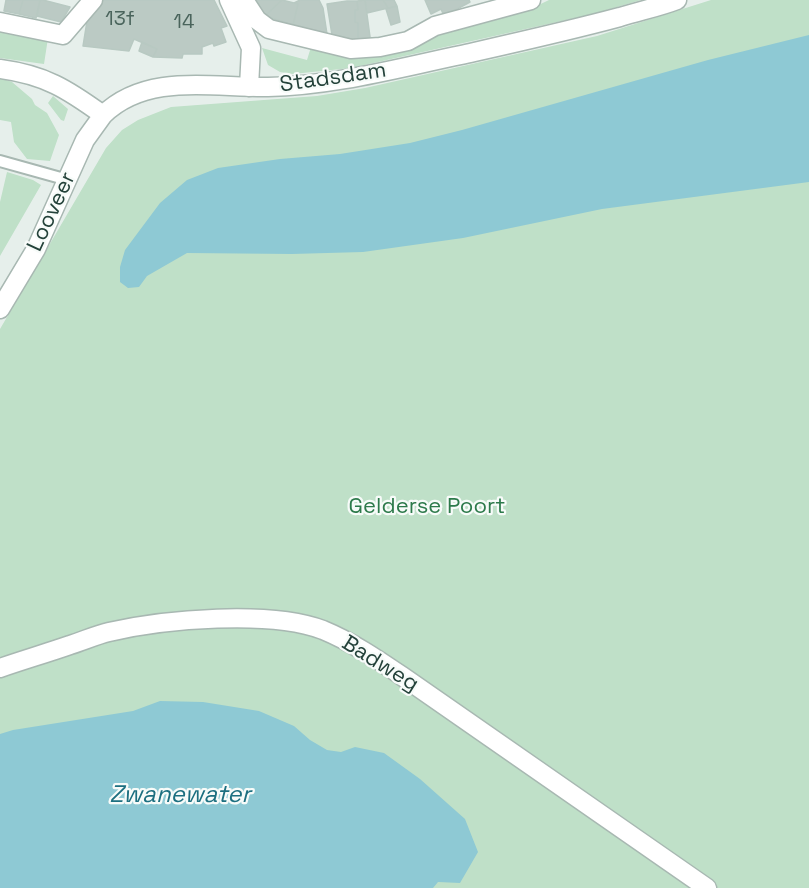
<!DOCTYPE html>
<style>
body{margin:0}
canvas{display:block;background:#e6efeb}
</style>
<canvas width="809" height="888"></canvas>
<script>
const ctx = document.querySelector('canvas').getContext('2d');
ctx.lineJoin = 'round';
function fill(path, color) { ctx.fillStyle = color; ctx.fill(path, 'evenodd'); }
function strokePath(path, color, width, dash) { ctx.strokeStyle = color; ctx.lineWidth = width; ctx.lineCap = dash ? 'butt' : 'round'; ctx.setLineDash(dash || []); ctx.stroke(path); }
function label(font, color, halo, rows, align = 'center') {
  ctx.font = font + ' "Space Grotesk",sans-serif'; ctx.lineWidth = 4.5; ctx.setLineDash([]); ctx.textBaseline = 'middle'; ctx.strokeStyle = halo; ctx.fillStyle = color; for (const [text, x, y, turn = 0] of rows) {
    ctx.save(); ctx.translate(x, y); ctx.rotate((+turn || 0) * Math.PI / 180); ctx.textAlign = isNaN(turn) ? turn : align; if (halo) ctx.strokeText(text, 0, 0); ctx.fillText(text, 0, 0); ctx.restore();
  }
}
const green = new Path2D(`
 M549,0H641L593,14L351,68L293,74L280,72L268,65L262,48L307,60L311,47L430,32L524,12Z
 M711,0H809V888H0V329L106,148L122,130L138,120L171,107L317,96L365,88L597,36Z
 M0,28L48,38L44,64L0,58Z
 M0,78L12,82L32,99L35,105L47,113L59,135L50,161L27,159L14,142L11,122L0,120Z
 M53,96L68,109L64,121L61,120L48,103Z
 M7,172L33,180L41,185L0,256V202Z`);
const water = new Path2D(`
 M809,35V182L602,209L463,238L363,252L292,254L187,253L147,276L139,287L128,288L120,282V267L125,250L160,203L187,180L218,168L280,159L340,154L410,143L462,130L708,60Z
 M160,701L203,702L259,711L294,726L310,740L327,750L341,752L355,747L384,753L420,779L465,819L478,852L460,883L438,882L433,888H0V734L13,730L133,711Z`);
const building = new Path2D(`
 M6,0H23L19,14L4,11Z
 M23,0H40L36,18L19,14Z
 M40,0H43L70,7L61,22L37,16Z
 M101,0H214L227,26L221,28L226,42L214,46L213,43L202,47V54H183L182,58L153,57L157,49L134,39L129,51L83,46L88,15Z
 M256,0H282L265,16L254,1Z
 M282,0L298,4L293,25L265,16Z
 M300,0H319L323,8L327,34L293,25L298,4L294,3Z
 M365,0H383L388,8L367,13Z
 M365,0L371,44L358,41V23L355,22V10H358L357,1Z
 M383,0H394L397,6L388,8Z
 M425,0H469L470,2L444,16L441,9L431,14Z
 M347,1H357L358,10H355V22L358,23V41L332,35L327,4Z
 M397,6L400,22L391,25L386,9Z
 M142,42L157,49L153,57L139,51Z`);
const service = new Path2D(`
 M0,161L68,180`);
const minor = new Path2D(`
 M229,0L251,48L249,87
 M244,0L257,20L269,29L351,49L380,47L408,41L435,26L531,0
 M0,22L63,35L93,0
 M0,668C23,660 47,653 70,645C83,641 96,635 109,632C165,619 270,610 323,630C352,642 377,659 402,676L707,888`);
const tertiary = new Path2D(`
 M0,69C45,75 67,89 103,115C147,72 213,88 268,87C333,86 398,68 461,55C514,43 568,31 620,17C639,11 659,7 677,0
 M0,309L36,249L85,140L103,115`);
const numberNames = [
 ["13f",120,20],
 ["14",184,23]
];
const streetNames = [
 ["Stadsdam",333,78,-8],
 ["Looveer",52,212,-65],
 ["Badweg",380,664,32]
];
const parkNames = [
 ["Gelderse Poort",427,507]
];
const waterNames = [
 ["Zwanewater",180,795]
];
fill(green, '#bfe0c8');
fill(water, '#8ec9d4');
fill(building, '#bbcac4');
strokePath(building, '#b8c9c2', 1.5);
strokePath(service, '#a8b8b2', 14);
strokePath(minor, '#a8b8b2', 21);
strokePath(tertiary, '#a8b8b2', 21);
strokePath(service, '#fff', 10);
strokePath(minor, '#fff', 18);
strokePath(tertiary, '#fff', 18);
label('20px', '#4a645c', null, numberNames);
label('22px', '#24423a', '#f7fbf9', streetNames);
label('22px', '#2d7a4b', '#f7fbf9', parkNames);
label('italic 24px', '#1c6f80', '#f7fbf9', waterNames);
</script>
